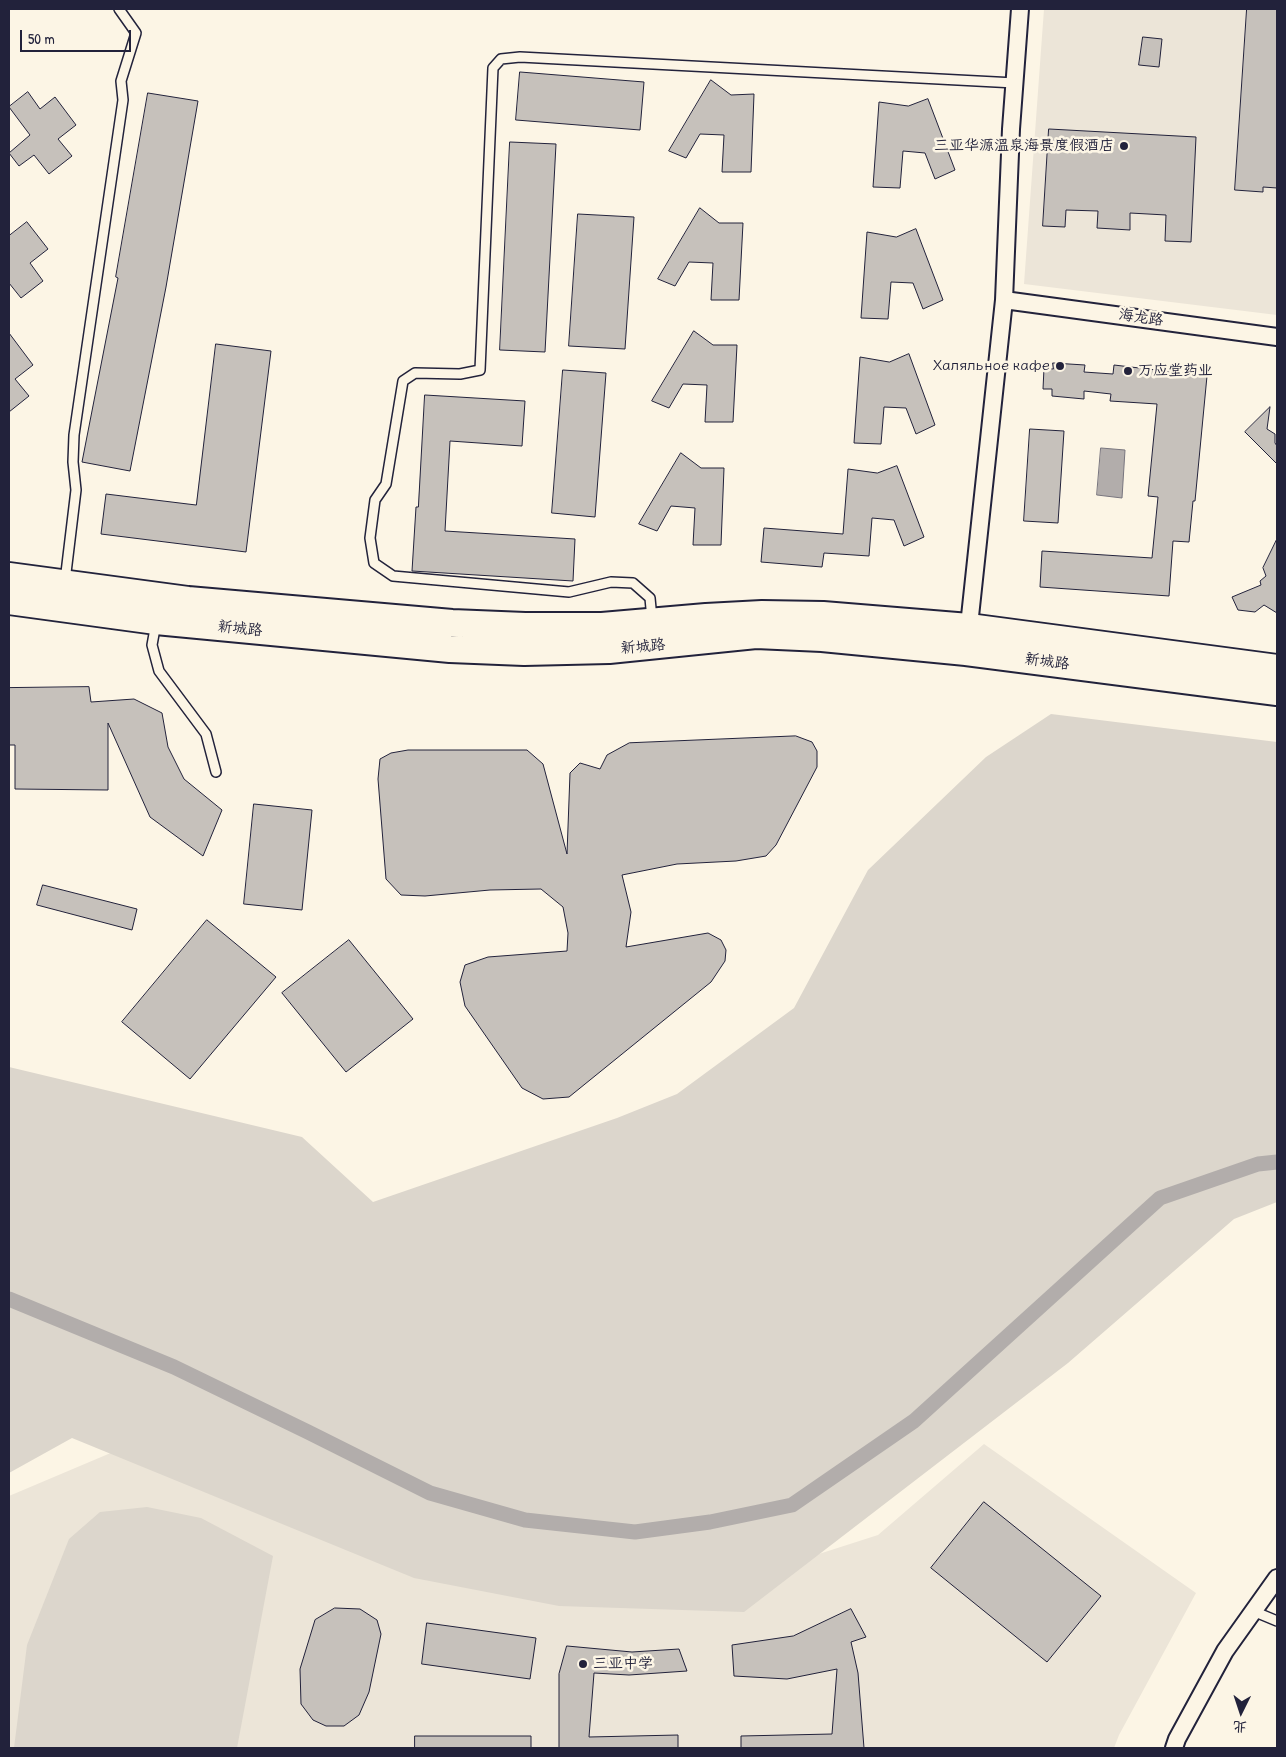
<!DOCTYPE html>
<meta charset="utf-8">
<style>
body{margin:0}
#map{position:relative;width:1286px;height:1757px;overflow:hidden;background:#fcf5e5;font-family:"Patrick Hand","LXGW WenKai TC",sans-serif}
canvas{display:block}
.frame{position:absolute;inset:0;border:10px solid #22223b;pointer-events:none}
.north{position:absolute;left:1216px;top:1687px;width:50px;height:50px;-webkit-text-stroke:4px #fcf5e5;paint-order:stroke;rotate:184deg;font-size:14px;font-weight:700;line-height:20px;text-align:center;color:#22223b}
.north::after{content:'';display:block;margin:auto;width:18px;height:22px;background:#22223b;clip-path:polygon(50% 0,100% 100%,50% 72%,0 100%)}
.scale{position:absolute;left:20px;top:30px;width:111px;height:22px;box-sizing:border-box;border:2px solid #22223b;border-top:0;padding-left:6px;font-size:15px;line-height:18px;white-space:nowrap;color:#22223b;-webkit-text-stroke:4px #fcf5e5;paint-order:stroke}
</style>
<div id="map">
<canvas width="1286" height="1757"></canvas>
<div class="frame"></div>
<div class="north">北</div>
<div class="scale">50 m</div>
</div>
<script>
const ctx = document.querySelector('canvas').getContext('2d');
ctx.lineJoin = 'round';
function fill(path, color) { ctx.fillStyle = color; ctx.fill(path, 'evenodd'); }
function strokePath(path, color, width, dash) { ctx.strokeStyle = color; ctx.lineWidth = width; ctx.lineCap = dash ? 'butt' : 'round'; ctx.setLineDash(dash || []); ctx.stroke(path); }
function label(font, color, halo, rows, align = 'center') {
  ctx.font = font + ' "Patrick Hand","LXGW WenKai TC",sans-serif'; ctx.lineWidth = 5; ctx.setLineDash([]); ctx.textBaseline = 'middle'; ctx.strokeStyle = halo; ctx.fillStyle = color; for (const [text, x, y, turn = 0] of rows) {
    ctx.save(); ctx.translate(x, y); ctx.rotate((+turn || 0) * Math.PI / 180); ctx.textAlign = isNaN(turn) ? turn : align; if (halo) ctx.strokeText(text, 0, 0); ctx.fillText(text, 0, 0); ctx.restore();
  }
}
const built = new Path2D(`
 M1044,9H1277V315L1024,284Z
 M139,1441L741,1579L878,1535L984,1444L1196,1593L1119,1735L1114,1748H9V1496Z`);
const green = new Path2D(`
 M1051,714L1277,742V1202L1234,1219L1068,1363L744,1612L559,1606L414,1578L72,1438L9,1473V1067L302,1137L373,1202L617,1118L677,1094L794,1008L868,870L986,757Z
 M147,1507L201,1518L273,1556L237,1748H14L27,1645L69,1539L100,1512Z`);
const water = new Path2D(`
 M1101,448L1125,450L1122,498L1097,495Z`);
const canal = new Path2D(`
 M9,1299L174,1367L308,1432L430,1493L525,1520L635,1532L710,1522L792,1505L914,1421L1160,1198L1258,1164L1277,1162`);
const building = new Path2D(`
 M1247,9H1277V188L1263,187V192L1235,190Z
 M1143,37L1162,39L1159,67L1139,65Z
 M520,72L644,82L640,130L516,120Z
 M711,80L731,95L754,94L751,172H722L724,135L700,134L686,158L669,151Z
 M28,92L40,109L55,97L76,125L58,139L72,156L49,174L34,155L19,166L9,153L30,135L9,107Z
 M148,93L198,101L166,287L130,471L82,462L118,278L116,277Z
 M928,99L955,170L935,179L925,153L903,151L900,188L873,187L879,102L908,106Z
 M1049,129L1196,137L1191,242L1165,241L1166,215L1130,213V230L1097,228L1098,211L1066,210L1065,227L1043,226Z
 M510,142L556,144L545,352L500,350Z
 M700,208L719,223H743L739,300H711L713,263L689,262L675,286L658,279Z
 M578,214L634,217L625,349L569,346Z
 M27,222L48,249L30,263L43,281L21,298L9,283V236Z
 M916,229L943,300L923,309L913,283L891,282L888,319L861,318L867,232L896,237Z
 M694,331L713,345H737L733,422H705L707,385L683,384L669,408L652,401Z
 M9,333L33,365L15,379L29,396L9,412Z
 M216,344L271,351L246,552L101,534L106,494L196,505Z
 M909,354L935,425L916,434L906,408L884,407L881,444L854,443L860,357L889,362Z
 M1053,363L1085,365L1084,372L1113,374L1114,365L1207,376L1195,501H1193L1189,542L1173,541L1169,596L1040,587L1042,551L1152,558L1158,497L1148,496L1157,404L1110,401L1111,394L1084,391V399L1052,396V389H1043L1044,368L1053,369Z
 M563,370L606,373L595,517L552,513Z
 M425,395L525,401L522,446L450,441L445,531L575,539L573,581L412,571L416,507H418Z
 M1270,407L1267,429L1275,434V443L1277,446V464L1245,432Z
 M1030,429L1064,431L1058,523L1024,521Z
 M681,453L701,468H724L721,545H693L695,508L671,506L657,531L639,524Z
 M897,466L924,537L904,546L894,520L872,518L869,556L824,553L822,567L761,562L764,528L843,534L848,469L877,473Z
 M1277,539V613L1264,605L1255,612L1238,610L1232,597L1261,585L1260,581L1266,576L1263,568Z
 M89,687L91,702L134,699L162,713L168,747L184,779L222,810L203,856L150,817L108,723V790L15,789V745H9V688Z
 M796,736L812,742L817,751V767L776,845L766,856L736,861L677,864L622,875L631,912L626,947L708,933L721,940L726,950L725,961L711,982L569,1097L543,1099L522,1088L465,1006L460,982L465,965L488,957L567,951L568,933L563,907L541,889L490,890L425,896L401,895L386,879L378,779L380,759L391,753L408,750H527L543,764L567,854L570,773L580,763L600,769L607,755L629,743Z
 M254,804L312,810L302,910L244,904Z
 M43,885L137,909L132,930L37,905Z
 M207,920L276,977L190,1079L122,1022Z
 M349,940L413,1019L346,1072L282,993Z
 M984,1502L1101,1596L1047,1662L931,1568Z
 M335,1608L360,1609L377,1620L381,1634L369,1692L359,1715L344,1726H326L313,1720L301,1704L300,1669L315,1620Z
 M851,1609L866,1637L851,1642L858,1673L864,1748H741V1736L832,1734L837,1669L787,1679L734,1676L732,1645L793,1636Z
 M427,1623L536,1638L530,1679L422,1664Z
 M567,1646L632,1652L679,1649L687,1671L629,1675L594,1673L589,1737L678,1735V1748H559V1674Z
 M415,1736H531V1748H415Z`);
const lane = new Path2D(`
 M65,581L76,490L73,462L74,435L123,100L121,81L136,33L119,9
 M652,619L650,598L633,583L611,582L569,592L393,576L374,563L370,538L375,500L386,484L403,381L415,373L460,374L480,370L493,68L501,59L520,57L1015,83
 M156,623L152,645L159,671L206,734L216,772
 M1253,1611L1277,1621`);
const street = new Path2D(`
 M1004,300L1277,337
 M968,635L1004,300L1011,129L1020,9
 M1174,1748L1177,1739L1225,1651L1277,1578`);
const primary = new Path2D(`
 M9,576L188,600L452,623L525,626H602L706,617L762,614L823,615L969,627L1277,668
 M9,601L156,621L450,649L524,652L609,650L756,635L822,638L966,652L1277,692`);
const markers = [
 [1124,146,5,"#22223b"],
 [1060,366,5,"#22223b"],
 [1128,371,5,"#22223b"],
 [583,1664,5,"#22223b"]
];
const poiNames = [
 ["三亚华源温泉海景度假酒店",1114,146],
 ["Халяльное кафе",1050,366],
 ["万应堂药业",1138,371,"left"],
 ["三亚中学",593,1664,"left"]
];
const streetNames = [
 ["海龙路",1141,318,8],
 ["新城路",240,629,6],
 ["新城路",643,647,-5],
 ["新城路",1047,662,7]
];
fill(built, '#ece5d8');
fill(green, '#dcd6cc');
fill(water, '#b2adab');
strokePath(water, '#78757e', 1);
strokePath(canal, '#b2adab', 15);
fill(building, '#c6c1bb');
strokePath(building, '#22223b', 1);
strokePath(lane, '#22223b', 12);
strokePath(street, '#22223b', 20);
strokePath(primary, '#22223b', 30);
strokePath(lane, '#fcf5e5', 9);
strokePath(street, '#fcf5e5', 16);
strokePath(primary, '#fcf5e5', 26);
for (const [x, y, r, color] of markers) { const dot = new Path2D(); dot.arc(x, y, r, 0, 2 * Math.PI); ctx.fillStyle = color; ctx.fill(dot); strokePath(dot, '#fcf5e5', 2); }
label('15px', '#22223b', '#fcf5e5', poiNames, 'right');
label('15px', '#22223b', '#fcf5e5', streetNames);
</script>
